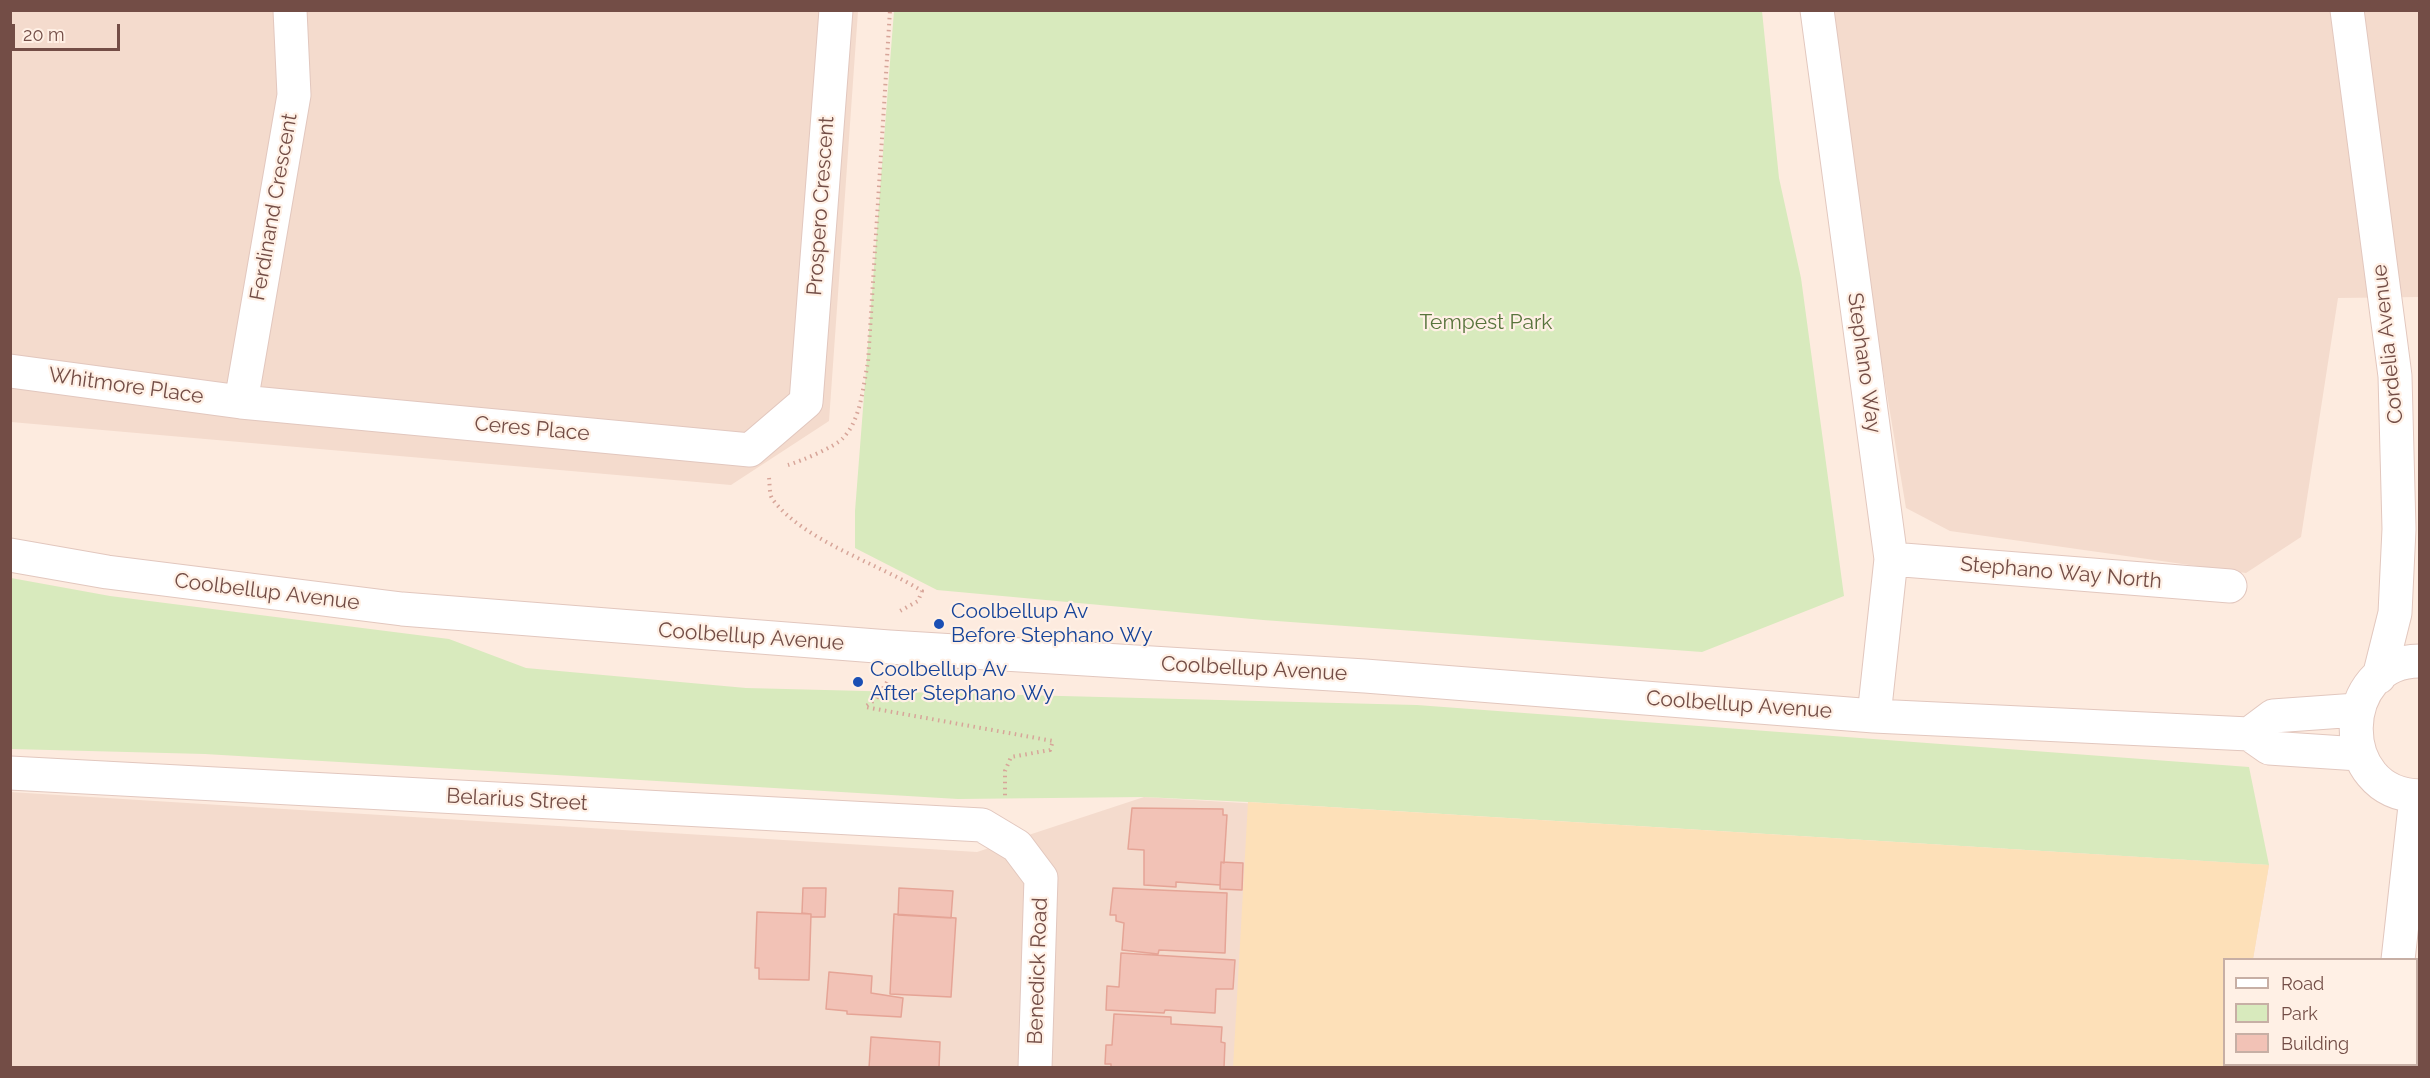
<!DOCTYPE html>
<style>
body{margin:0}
#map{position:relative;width:2430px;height:1078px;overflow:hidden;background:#fdebdf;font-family:Raleway,sans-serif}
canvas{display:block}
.frame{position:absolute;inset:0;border:12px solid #734d46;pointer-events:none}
.legend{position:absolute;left:2223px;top:958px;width:195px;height:108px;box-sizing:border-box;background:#fff0e5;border:2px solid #c7afa5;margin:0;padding:8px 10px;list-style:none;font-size:18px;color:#734d46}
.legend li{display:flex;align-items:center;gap:12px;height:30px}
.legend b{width:30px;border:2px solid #c7afa5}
.scale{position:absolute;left:12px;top:24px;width:108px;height:27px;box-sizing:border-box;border:3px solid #734d46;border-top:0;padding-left:8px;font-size:18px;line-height:21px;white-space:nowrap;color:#734d46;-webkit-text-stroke:4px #fff0e5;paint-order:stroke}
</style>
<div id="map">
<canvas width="2430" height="1078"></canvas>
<div class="frame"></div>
<ul class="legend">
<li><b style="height:8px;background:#fff"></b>Road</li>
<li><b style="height:16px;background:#d8eabd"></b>Park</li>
<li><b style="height:16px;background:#f2c2b6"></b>Building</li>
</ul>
<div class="scale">20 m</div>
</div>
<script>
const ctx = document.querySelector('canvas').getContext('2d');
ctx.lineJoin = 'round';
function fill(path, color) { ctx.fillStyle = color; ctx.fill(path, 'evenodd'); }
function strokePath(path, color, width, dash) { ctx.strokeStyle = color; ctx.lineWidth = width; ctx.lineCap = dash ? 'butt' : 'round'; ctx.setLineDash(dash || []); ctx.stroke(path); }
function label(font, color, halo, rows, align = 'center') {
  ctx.font = font + ' Raleway,sans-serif'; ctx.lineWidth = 4.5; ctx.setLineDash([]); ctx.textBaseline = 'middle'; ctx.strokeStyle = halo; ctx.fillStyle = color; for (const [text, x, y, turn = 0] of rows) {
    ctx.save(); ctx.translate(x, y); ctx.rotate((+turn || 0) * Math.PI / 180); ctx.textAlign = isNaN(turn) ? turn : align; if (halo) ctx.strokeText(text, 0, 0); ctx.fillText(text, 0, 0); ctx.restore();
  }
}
const residential = new Path2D(`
 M10,11H858L829,421L731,485L11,422Z
 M1823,11H2419V297L2338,298L2301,537L2246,573L1950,531L1906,508Z
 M10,792L977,852L1144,797L2269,865L2253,959L2224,960V1064L2236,1065V1067L11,1068Z`);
const green = new Path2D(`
 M894,11H1762L1779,178L1801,278L1844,596L1702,652L1263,620L937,590L855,548V511Z
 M11,578L110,596L449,639L526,668L746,688L1417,705L2249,767L2269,865L1248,802L1144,797L958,799L205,754L11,749Z`);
const sand = new Path2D(`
 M1248,802L2269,865L2253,959L2224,960V1064L2236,1065V1067L1233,1068Z`);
const building = new Path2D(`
 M1132,808L1223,809V815H1227L1224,863L1221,862L1220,885L1176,882V887L1144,885V850L1128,849Z
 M1221,862L1243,863L1242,890L1220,889Z
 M803,888H826L825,917H811V914L802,913Z
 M899,888L953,891L951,918L898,915Z
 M1113,888L1227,893L1225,953L1159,950L1158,954L1122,950L1124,923L1116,921V915H1110Z
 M757,912L811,914L809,980L759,979V968H755Z
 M894,914L956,918L951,997L890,994Z
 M1121,953L1235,960L1233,989H1216L1215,1013L1165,1010L1164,1013L1106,1010L1107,986L1119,987Z
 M829,972L872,976L871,993L903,998L901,1017L847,1014V1011L826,1009Z
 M1114,1014L1171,1017V1024L1222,1027L1221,1042L1225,1043L1224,1068H1111V1064H1105L1106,1045H1112Z
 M871,1037L940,1042L939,1068H869Z`);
const path = new Path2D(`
 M788,465C801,461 835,447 843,438C861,420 863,386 868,362L890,10
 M769,478C770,485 769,495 773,500C804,541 879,564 922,591L918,601L900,611
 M887,682L876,699L865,707L1053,741L1050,750L1011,757L1005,771V798`);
const minor = new Path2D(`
 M1817,10L1891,559L1874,716
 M2347,10L2395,376L2399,529L2395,613L2379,677
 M10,371L241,402L750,450L806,402L836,10
 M241,402L294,95L290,10
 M10,555L107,572L402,609L619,626L889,647L1365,676L1874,716L2249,734L2269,748L2359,754
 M1891,559L2230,586
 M2420,661C2337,660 2333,795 2420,796
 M2249,734L2273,716L2357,710
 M10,773L982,825L1017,846L1041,878L1035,1068
 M2398,960L2416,797
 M2381,1068L2382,1064`);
const markers = [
 [939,624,6,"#1a4fb4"],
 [858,682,6,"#1a4fb4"]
];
const streetNames = [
 ["Prospero Crescent",821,206,-86],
 ["Ferdinand Crescent",274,207,-80],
 ["Cordelia Avenue",2388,344,-96],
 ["Stephano Way",1864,363,82],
 ["Whitmore Place",126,386,8],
 ["Ceres Place",532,429,5],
 ["Stephano Way North",2061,573,5],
 ["Coolbellup Avenue",267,592,7],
 ["Coolbellup Avenue",751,637,4],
 ["Coolbellup Avenue",1254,669,3],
 ["Coolbellup Avenue",1739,705,4],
 ["Belarius Street",517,800,3],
 ["Benedick Road",1038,971,-88]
];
const parkNames = [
 ["Tempest Park",1486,323]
];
const transitNames = [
 ["Coolbellup Av",951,612],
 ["Before Stephano Wy",951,636],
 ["Coolbellup Av",870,670],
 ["After Stephano Wy",870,694]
];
fill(residential, '#f4dbcd');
fill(green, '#d8eabd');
fill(sand, '#fde0b8');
fill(building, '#f2c2b6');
strokePath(building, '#e5a496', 1.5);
strokePath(minor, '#e2c7be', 35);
strokePath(path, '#d7a599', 4, [1.5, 4.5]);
strokePath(minor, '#fff', 33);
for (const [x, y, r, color] of markers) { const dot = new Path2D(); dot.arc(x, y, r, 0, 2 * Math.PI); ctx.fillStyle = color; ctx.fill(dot); strokePath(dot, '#fff0e5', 2); }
label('21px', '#734d46', '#fff0e5', streetNames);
label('21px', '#58743c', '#fff0e5', parkNames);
label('21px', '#164399', '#fff0e5', transitNames, 'left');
</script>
